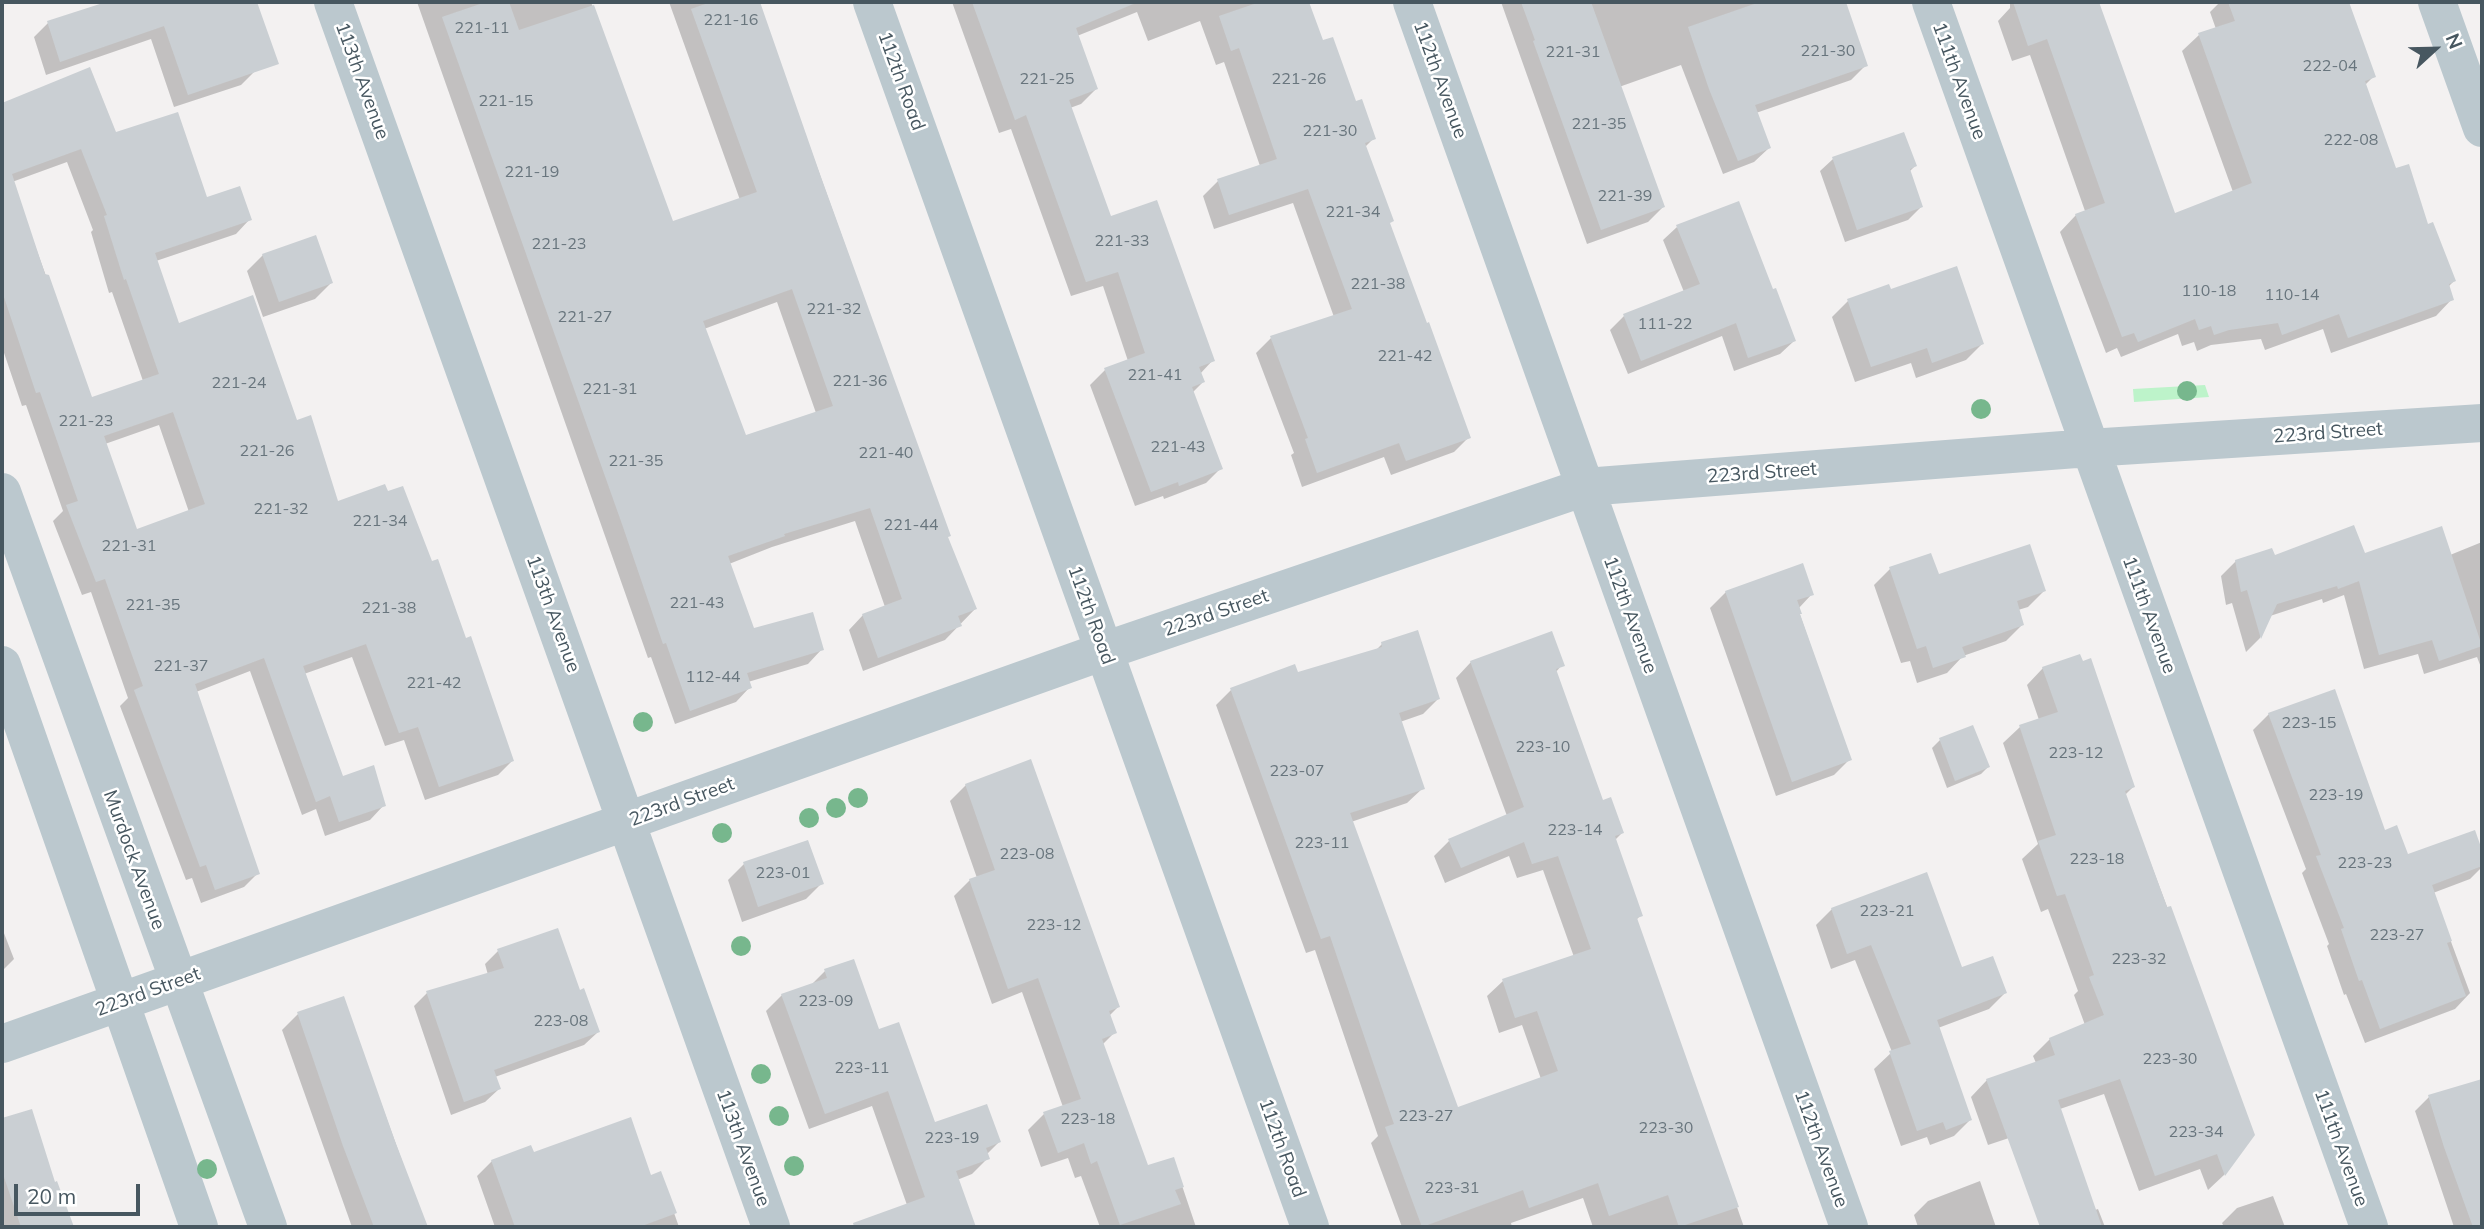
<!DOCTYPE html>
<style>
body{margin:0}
#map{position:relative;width:2484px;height:1229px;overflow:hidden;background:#f3f1f1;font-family:Mulish,sans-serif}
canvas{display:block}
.frame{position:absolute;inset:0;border:4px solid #475760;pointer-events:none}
.north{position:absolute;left:2400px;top:14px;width:70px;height:70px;-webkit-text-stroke:5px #fff;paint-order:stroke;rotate:68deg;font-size:19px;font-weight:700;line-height:28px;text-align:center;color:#475760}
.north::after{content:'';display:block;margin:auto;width:24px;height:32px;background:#475760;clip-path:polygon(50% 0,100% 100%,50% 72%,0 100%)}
.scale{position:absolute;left:14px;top:1184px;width:126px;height:32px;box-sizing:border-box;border:4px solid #475760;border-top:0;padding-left:9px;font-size:21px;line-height:24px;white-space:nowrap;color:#475760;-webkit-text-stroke:5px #fff;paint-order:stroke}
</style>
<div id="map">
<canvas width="2484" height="1229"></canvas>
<div class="frame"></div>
<div class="north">N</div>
<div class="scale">20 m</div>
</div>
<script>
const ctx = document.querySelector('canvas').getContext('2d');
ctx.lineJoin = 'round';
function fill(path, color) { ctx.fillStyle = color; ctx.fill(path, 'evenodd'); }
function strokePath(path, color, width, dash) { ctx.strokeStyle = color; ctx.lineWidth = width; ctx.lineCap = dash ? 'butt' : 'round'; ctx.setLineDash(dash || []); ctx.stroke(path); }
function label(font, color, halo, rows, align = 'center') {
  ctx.font = font + ' Mulish,sans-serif'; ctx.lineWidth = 5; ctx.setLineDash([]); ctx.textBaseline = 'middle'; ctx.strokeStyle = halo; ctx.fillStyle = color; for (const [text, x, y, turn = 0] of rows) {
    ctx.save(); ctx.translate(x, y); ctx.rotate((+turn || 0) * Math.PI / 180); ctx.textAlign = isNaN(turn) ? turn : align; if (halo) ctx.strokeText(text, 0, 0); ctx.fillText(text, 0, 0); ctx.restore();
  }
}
const green = new Path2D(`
 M2205,385L2209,397L2134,402L2133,389Z`);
const shadow = new Path2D(`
 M112,2H230L255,71L241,85L174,107L151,39L46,75L34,37L48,23Z
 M417,2H591L672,223L740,200L669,2H758L949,535L946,538L975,609L945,640L863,671L849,630L863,615L885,607L855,521L772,547L729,564L753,631L822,649L808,664L748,682L750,687L736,702L675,724L651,657L648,658ZM777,302L816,413L745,437L704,329Z
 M952,2H1307L1322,42L1374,138L1365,147L1389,224L1469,437L1454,452L1391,475L1384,457L1302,487L1291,455L1294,453L1256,353L1271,338L1334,317L1293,203L1214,229L1203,196L1218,181L1260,166L1224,62L1216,65L1200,21L1148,41L1137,12L1077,36L1096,89L1081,104L1070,108L1110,219L1213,360L1200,374L1203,382L1192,393L1221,468L1206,483L1164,499L1163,496L1135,506L1090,385L1105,370L1128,361L1103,286L1071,296L1011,129L999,133Z
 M1501,2H1830L1837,21L1866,65L1851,80L1756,113L1769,148L1754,162L1723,174L1681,65L1619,87L1663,207L1648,222L1587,244Z
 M2010,2H2098L2174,215L2233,192L2182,51L2199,35L2216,29L2210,12L2220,2H2317L2331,40L2374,76L2365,85L2395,170L2454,281L2448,287L2452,299L2436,316L2331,353L2323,329L2265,350L2261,339L2211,345L2197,351L2194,342L2182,346L2178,334L2121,357L2117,348L2106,353L2060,232L2076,215L2085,211L2030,55L2012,61L1998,21L2010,8Z
 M2,101L3,104L115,134L206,200L250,219L236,234L156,261L178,326L296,422L337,503L512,761L498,775L425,800L404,740L385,746L352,657L304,674L342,778L384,805L370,820L325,836L316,809L302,815L250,671L196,692L258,873L244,887L201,903L192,878L186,880L120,706L128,698L91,592L82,595L53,521L63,511L26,405L22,406L2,347ZM67,162L93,230L91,232L109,293L112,292L143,381L91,400L12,182ZM159,425L189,512L136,532L105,444Z
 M1833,159L1915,166L1909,172L1921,207L1908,220L1845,242L1820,171Z
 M1677,227L1794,341L1780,354L1734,371L1722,336L1628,374L1610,330L1624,316L1684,292L1663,240Z
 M263,255L331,283L315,299L263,317L247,271Z
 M1888,287L1890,292L1982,344L1966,360L1916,378L1911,363L1855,382L1832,317L1848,301Z
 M2482,542V670L2477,657L2424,674L2418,654L2364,669L2344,595L2323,603L2322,599L2270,616L2260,638L2246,652L2232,603L2226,605L2221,576L2236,561L2274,557L2450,555Z
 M1890,569L1938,576L2044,591L2028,607L2018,610L2022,625L2006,641L1963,656L1947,673L1917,683L1910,661L1901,663L1874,585Z
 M1726,592L1812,594L1798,609L1850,759L1834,775L1776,796L1710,608Z
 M1382,644L1438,699L1423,714L1400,722L1423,788L1407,803L1351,822L1457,1110L1541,1079L1522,1025L1499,1033L1487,996L1503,981L1574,957L1543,870L1517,878L1509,856L1445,883L1434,856L1449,841L1507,816L1456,678L1471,662L1562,665L1555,673L1602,802L1622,833L1614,841L1641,915L1636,920L1744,1227H1593L1583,1198L1511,1223L1512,1227H1402L1371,1143L1378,1136L1315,950L1306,953L1216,705L1231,690L1297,674L1375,651Z
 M2043,668L2133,787L2125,795L2253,1135L2224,1175L2208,1190L2200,1169L2139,1191L2104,1094L2060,1109L2095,1210L2098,1209L2105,1227H2041L2009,1138L1988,1145L1971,1097L1987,1080L2036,1063L2033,1056L2050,1039L2085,1025L2074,995L2078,991L2048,909L2041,912L2022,859L2038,844L2003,743L2020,727L2039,720L2027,685Z
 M2269,714L2407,856L2474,832L2482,855V867L2470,879L2433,893L2470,993L2455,1009L2365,1043L2346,994L2344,995L2327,946L2329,944L2302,873L2306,869L2253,730Z
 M1972,727L1988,767L1981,774L1947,788L1932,748L1940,740Z
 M966,785L1118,1007L1109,1016L1115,1032L1102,1045L1147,1168L1173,1159L1196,1227H1100L1081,1176L1075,1178L1068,1158L1041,1167L1028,1130L1044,1114L1063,1107L1022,992L992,1004L954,896L970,880L977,878L950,801Z
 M744,864L822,883L806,899L742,922L728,880Z
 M1832,909L1961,969L2005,993L1989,1009L1938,1028L1970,1120L1954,1136L1930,1145L1927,1137L1901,1146L1874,1069L1892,1052L1855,960L1831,969L1816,925Z
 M2,928L14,959L2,971Z
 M498,951L579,992L598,1032L584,1045L495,1077L499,1089L485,1102L451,1115L414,1006L427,993L488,975L485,964Z
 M825,971L878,1032L934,1124L999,1142L987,1154L988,1158L972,1174L957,1180L974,1227H861L870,1219L907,1205L872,1106L809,1129L766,1011L782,995L810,986Z
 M343,998L426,1227H352L282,1030L298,1014Z
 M2482,1081V1227H2454L2415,1111L2429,1097Z
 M31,1111L54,1185L56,1184L72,1227H4L2,1120Z
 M533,1154L650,1177L660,1173L679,1227H495L477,1176L492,1161Z
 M1980,1181L1996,1227H1918L1914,1215L1928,1201Z
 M2273,1196L2285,1227H2224L2222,1223L2237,1208Z`);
const building = new Path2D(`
 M106,2H257L279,64L188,95L164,26L60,62L47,21Z
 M486,2H509L519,30L594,5L673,221L757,192L691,9L711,2H760L821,177L951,536L948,537L977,609L958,616L962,626L878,658L862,614L902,599L870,508L784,534L785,536L728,556L754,628L813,612L824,650L747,673L752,688L690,711L666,643L663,644L622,524L442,17ZM792,289L833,406L746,435L703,321Z
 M972,2H1138L1076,28L1098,89L1069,100L1111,216L1157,200L1215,361L1199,367L1205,382L1192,387L1223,469L1179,486L1178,482L1151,492L1104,368L1145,353L1118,272L1086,282L1026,115L1015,120Z
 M1260,2H1309L1323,40L1333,37L1356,101L1362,99L1376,139L1365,143L1394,221L1390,223L1427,323L1429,322L1471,438L1406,461L1399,443L1317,473L1305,439L1308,438L1270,336L1352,309L1308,189L1229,215L1217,179L1277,159L1239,48L1231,51L1219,16Z
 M1521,2H1591L1665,207L1601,230L1533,41L1535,40Z
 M1760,2H1846L1868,66L1755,105L1771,148L1738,161L1709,89L1688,27Z
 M2013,2H2099L2175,213L2252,183L2198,33L2235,21L2228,2H2349L2376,77L2365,81L2396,168L2409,164L2428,224L2433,222L2456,281L2449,284L2454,300L2348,338L2339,314L2282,335L2278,323L2229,330L2214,335L2211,326L2199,330L2195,319L2138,342L2134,333L2122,337L2075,214L2105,203L2047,39L2028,46Z
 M90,67L116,132L178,112L207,197L240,186L252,220L155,253L179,323L253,295L297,420L311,415L338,501L385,484L388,491L403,486L432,561L438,559L466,638L471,636L514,761L439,787L418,727L399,733L366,644L303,666L343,776L374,765L386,806L339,822L330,796L316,802L264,658L195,684L260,874L215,890L206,865L200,867L134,690L143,686L105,579L96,582L66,505L78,501L40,392L36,393L2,291V103ZM81,149L107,215L104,216L124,280L126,279L159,374L92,397L49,275L45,274L12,174ZM173,412L205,504L137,529L104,436Z
 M1904,132L1917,166L1910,169L1923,207L1857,230L1832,157Z
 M1739,201L1773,289L1776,288L1796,341L1748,358L1736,323L1641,361L1623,314L1700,284L1676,225Z
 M316,235L333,283L279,302L262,254Z
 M1957,266L1984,344L1932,363L1927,348L1871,367L1847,299L1889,284L1891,289Z
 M2354,525L2365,553L2442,526L2482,646L2439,661L2432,640L2379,655L2359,581L2338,589L2337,586L2277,604L2261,639L2247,590L2241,592L2235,560L2272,548L2275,555Z
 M2030,544L2046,591L2017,601L2024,625L1962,647L1966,657L1933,668L1926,646L1917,649L1889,567L1931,553L1939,574Z
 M1803,563L1814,595L1797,600L1802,614H1800L1852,760L1792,782L1725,591Z
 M1418,630L1440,699L1399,713L1425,789L1350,813L1458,1107L1558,1071L1537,1011L1515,1018L1502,979L1591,949L1558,856L1532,864L1524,842L1461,868L1448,839L1524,807L1470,661L1552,631L1565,666L1556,669L1603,800L1611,797L1624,833L1615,836L1643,916L1637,918L1739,1207L1679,1227L1668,1195L1609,1216L1598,1183L1529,1208L1523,1190L1422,1227L1385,1127L1394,1124L1330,936L1321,939L1230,688L1295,664L1298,672L1382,647L1381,642Z
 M2080,654L2083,661L2091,658L2135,787L2125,791L2167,907L2171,906L2255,1135L2225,1176L2217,1154L2155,1176L2120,1079L2058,1100L2102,1227H2040L1986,1079L2055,1055L2049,1038L2104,1015L2089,977L2094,975L2065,894L2057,896L2038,841L2056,835L2019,725L2058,712L2042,667Z
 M2335,689L2385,830L2397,825L2408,854L2475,830L2482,850V866L2432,885L2452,941L2447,943L2466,996L2380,1029L2362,980L2359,981L2341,929L2344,928L2316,856L2321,855L2268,713Z
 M1973,725L1990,767L1955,781L1939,738Z
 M1031,759L1120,1007L1109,1011L1117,1033L1102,1039L1148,1165L1174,1157L1184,1187L1175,1190L1181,1204L1120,1225L1097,1161L1091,1164L1084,1143L1058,1153L1043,1112L1081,1099L1038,978L1008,989L969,879L995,870L965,784Z
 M808,840L824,884L758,907L743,862Z
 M1927,872L1962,967L1993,956L2007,993L1937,1020L1972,1120L1946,1130L1943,1122L1917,1131L1889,1051L1911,1044L1871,945L1847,954L1831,908Z
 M558,928L580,990L584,988L600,1032L494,1070L501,1089L464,1102L426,991L504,968L497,949Z
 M854,959L879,1029L899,1022L935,1122L987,1104L1001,1142L986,1148L990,1159L956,1171L976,1227H854L853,1223L925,1197L888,1091L825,1114L781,994L827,978L824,969Z
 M344,996L395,1141L428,1227H374L343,1146L297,1012Z
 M2482,1079V1227H2473L2444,1147L2428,1095Z
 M32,1109L55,1182L57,1181L74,1227H21L2,1171V1118Z
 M631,1117L651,1175L661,1171L677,1213L639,1227H515L491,1160L531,1145L534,1152Z`);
const minor = new Path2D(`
 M333,2L771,1227
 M872,2L1310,1227
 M1412,2L1849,1227
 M1931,2L2369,1227
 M2437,2L2482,128
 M2,492L268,1227
 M2,665L199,1227
 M2,1044L1104,651L1585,487L2089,448L2482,423`);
const trees = [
 [2187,391],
 [1981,409],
 [643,722],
 [858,798],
 [836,808],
 [809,818],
 [722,833],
 [741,946],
 [761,1074],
 [779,1116],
 [794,1166],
 [207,1169]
];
const numberNames = [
 ["221-16",731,20],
 ["221-11",482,28],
 ["221-30",1828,51],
 ["221-31",1573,52],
 ["222-04",2330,66],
 ["221-25",1047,79],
 ["221-26",1299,79],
 ["221-15",506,101],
 ["221-35",1599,124],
 ["221-30",1330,131],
 ["222-08",2351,140],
 ["221-19",532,172],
 ["221-39",1625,196],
 ["221-34",1353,212],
 ["221-33",1122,241],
 ["221-23",559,244],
 ["221-38",1378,284],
 ["110-18",2209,291],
 ["110-14",2292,295],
 ["221-32",834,309],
 ["221-27",585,317],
 ["111-22",1665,324],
 ["221-42",1405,356],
 ["221-41",1155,375],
 ["221-36",860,381],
 ["221-24",239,383],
 ["221-31",610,389],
 ["221-23",86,421],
 ["221-43",1178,447],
 ["221-26",267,451],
 ["221-40",886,453],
 ["221-35",636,461],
 ["221-32",281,509],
 ["221-34",380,521],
 ["221-44",911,525],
 ["221-31",129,546],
 ["221-43",697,603],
 ["221-35",153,605],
 ["221-38",389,608],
 ["221-37",181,666],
 ["112-44",713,677],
 ["221-42",434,683],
 ["223-15",2309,723],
 ["223-10",1543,747],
 ["223-12",2076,753],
 ["223-07",1297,771],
 ["223-19",2336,795],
 ["223-14",1575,830],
 ["223-11",1322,843],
 ["223-08",1027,854],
 ["223-18",2097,859],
 ["223-23",2365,863],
 ["223-01",783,873],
 ["223-21",1887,911],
 ["223-12",1054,925],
 ["223-27",2397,935],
 ["223-32",2139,959],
 ["223-09",826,1001],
 ["223-08",561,1021],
 ["223-30",2170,1059],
 ["223-11",862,1068],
 ["223-27",1426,1116],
 ["223-18",1088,1119],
 ["223-30",1666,1128],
 ["223-34",2196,1132],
 ["223-19",952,1138],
 ["223-31",1452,1188]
];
const streetNames = [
 ["112th Avenue",1440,80,70],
 ["113th Avenue",362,81,70],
 ["112th Road",901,81,70],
 ["111th Avenue",1959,81,70],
 ["223rd Street",2328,433,-4],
 ["223rd Street",1762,473,-4],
 ["223rd Street",1216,613,-19],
 ["113th Avenue",553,614,70],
 ["112th Road",1091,615,70],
 ["112th Avenue",1630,615,70],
 ["111th Avenue",2149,615,70],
 ["223rd Street",682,802,-20],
 ["Murdock Avenue",134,860,70],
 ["223rd Street",148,992,-20],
 ["113th Avenue",743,1148,70],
 ["112th Road",1282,1148,70],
 ["111th Avenue",2341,1148,70],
 ["112th Avenue",1821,1149,70]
];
fill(green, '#bdf3ca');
fill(shadow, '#0003');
fill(building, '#cacfd3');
strokePath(minor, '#bbc8ce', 38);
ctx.fillStyle = '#77b78d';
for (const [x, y] of trees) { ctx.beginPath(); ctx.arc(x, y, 10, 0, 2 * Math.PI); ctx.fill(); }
label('16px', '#68757d', null, numberNames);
label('19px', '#475760', '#fff', streetNames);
</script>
